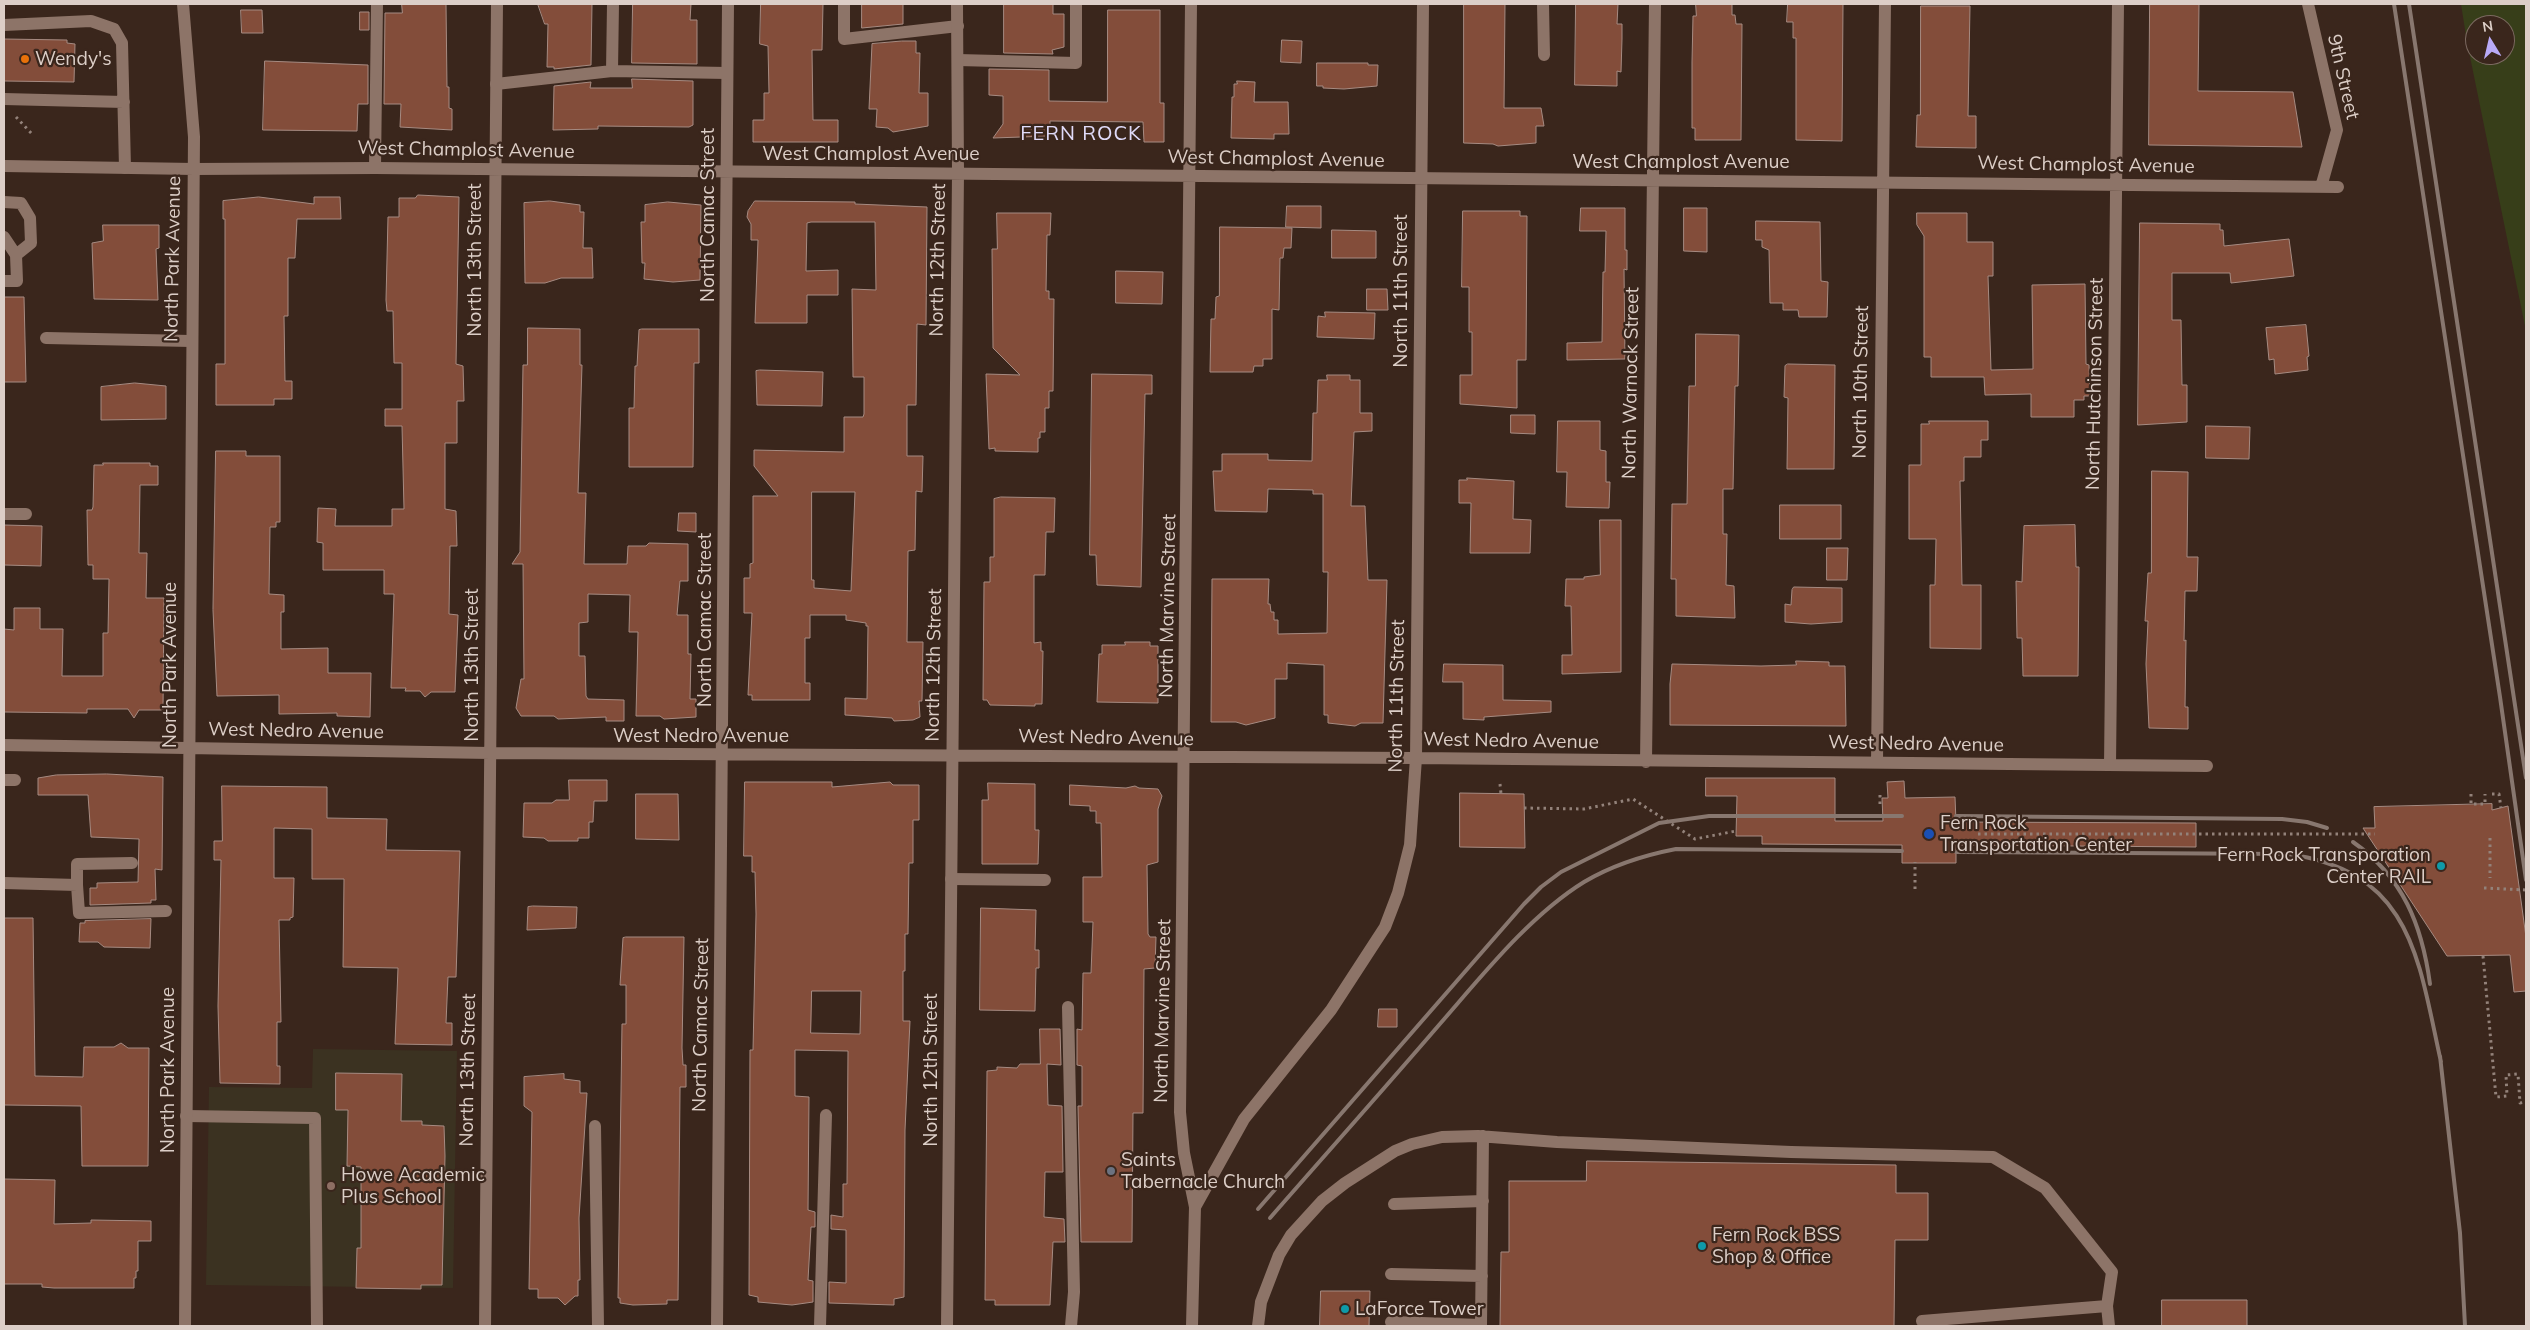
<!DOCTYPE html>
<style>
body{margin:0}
#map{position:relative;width:2530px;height:1330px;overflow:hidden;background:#3a261c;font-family:Mulish,sans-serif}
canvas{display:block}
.frame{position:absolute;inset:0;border:5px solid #dccec7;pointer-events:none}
.north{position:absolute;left:2465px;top:15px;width:50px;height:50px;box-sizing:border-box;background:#3a261c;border:1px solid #7b6960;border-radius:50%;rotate:351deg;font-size:14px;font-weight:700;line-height:20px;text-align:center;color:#dccec7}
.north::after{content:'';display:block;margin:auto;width:18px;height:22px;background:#b9aaf7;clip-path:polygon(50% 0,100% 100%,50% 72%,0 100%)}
</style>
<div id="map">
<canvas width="2530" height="1330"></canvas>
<div class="frame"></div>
<div class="north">N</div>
</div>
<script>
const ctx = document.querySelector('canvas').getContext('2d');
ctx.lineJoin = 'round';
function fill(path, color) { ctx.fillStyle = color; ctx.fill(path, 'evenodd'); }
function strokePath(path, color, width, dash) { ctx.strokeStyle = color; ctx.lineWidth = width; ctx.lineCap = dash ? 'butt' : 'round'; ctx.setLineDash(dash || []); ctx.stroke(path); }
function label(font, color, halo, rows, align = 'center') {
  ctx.font = font + ' Mulish,sans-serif'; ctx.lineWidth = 4.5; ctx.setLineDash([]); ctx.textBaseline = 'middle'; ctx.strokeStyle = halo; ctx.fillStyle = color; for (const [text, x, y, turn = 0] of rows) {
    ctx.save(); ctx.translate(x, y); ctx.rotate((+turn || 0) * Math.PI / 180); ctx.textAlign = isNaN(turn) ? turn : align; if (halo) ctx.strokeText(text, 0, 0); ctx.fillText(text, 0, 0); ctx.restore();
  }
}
const education = new Path2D(`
 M313,1049L457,1051L453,1288L206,1285L209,1087L312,1088Z`);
const green = new Path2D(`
 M2461,4H2526V331L2467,42ZM2475,25H2505V55H2475Z`);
const building = new Path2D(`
 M402,4H446L447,87H449V108L452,109V130L400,127L401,104H384L385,13H402Z
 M538,4H592L591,65L554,69V67H547L548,24H545Z
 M633,4H691L690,20H697V64L632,63Z
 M761,4H823L822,50H812L813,120H838V142H753V120H764V93H769L768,46L760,44Z
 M862,4H903V24L862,28Z
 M1004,4H1053V14H1064V47L1052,50L1053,54L1004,53Z
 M1464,4H1505L1504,108H1541L1544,126H1536V143L1498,146L1493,144L1464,143Z
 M1576,4H1618L1617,24H1622V39L1621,72L1617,71V86L1575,85Z
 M1696,4H1732V15H1735L1736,24H1742L1741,140H1695V128H1692V62L1693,16H1696Z
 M1788,4H1843L1842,141L1796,140V38H1793V22H1787Z
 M2150,4H2199L2198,91L2293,92L2302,147L2149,145Z
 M1921,6H1970L1968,116H1976V148L1916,147L1917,115H1920Z
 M241,10H262L263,33H242Z
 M1108,10H1160V103H1164V142H1144L1143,122L1050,121V136L993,138L1003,124V96L989,95V69L1049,70V101L1107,102Z
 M360,12H369V30H360Z
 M4,39L67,40V43L75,44L74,82L4,81Z
 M1282,40L1302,41L1301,63L1281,62Z
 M902,41H916V53H920L919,93H928V126L893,132L888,128L876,127L877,109H869L872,44Z
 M265,61L368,65V104H358L357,131L263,130Z
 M1317,63H1368V65H1378L1377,86L1344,89L1323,88V86H1317Z
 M632,79L693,81V125L689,127L598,126V129L553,130L554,86L591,82L590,88H632Z
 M1237,81L1255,82L1254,102H1288L1289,134H1274V139L1231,138L1232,97H1234V84H1237Z
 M418,195L459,197L456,364L463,366L464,401H457V443H445V509L456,511L457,546H450L449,614L458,615L455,692H431L425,697L420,691H405L406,688H391L394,594H384V570H323V543L317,542L318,508L336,509L335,526H392V509H404L402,426H385V409H402V363H394L393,311H387L386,300L388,217H399V198H415Z
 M259,197L314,204V197H340L341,219H297L295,258H288V316H284L285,381H292V399H274V405H216V364H225V219H223V201Z
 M550,201L580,205V212H584L583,248H592L593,278H561L545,283H525L524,203Z
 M755,201L855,202V204L927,207L926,325L917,324L916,405H907V456H923L922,492L916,491L915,550L908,551L907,642H923L922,701H919L920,717L913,720L894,721L892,718L845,715V698L867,699L868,626H866V623L846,620V615H810V638H805V683H810V700H752V695H748L752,613H744V578H750V564L753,563V496H778L754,466V450L844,452V417H863L864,414V377H853L852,289L876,290L875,222H811L807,223L806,271L838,270V295H807V323H755L758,240H751V224L747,217L748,211ZM812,492H855L851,591L814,588V580H812Z
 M668,202L701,205L700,280L673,282L644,279L645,263H642L641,222H645V205Z
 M1287,206H1321V228L1286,227Z
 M1581,208H1625V250H1627V270L1624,269L1625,359L1567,360V343L1602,342L1603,272H1605L1606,231H1580Z
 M1684,208H1707V252L1684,251Z
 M1463,211H1520V216H1527L1526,360H1517V408L1460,404V375H1472V332H1469V287H1462Z
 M997,213H1051L1050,235H1047L1046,291H1049V299H1054L1053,391H1049V408H1045V432H1040V438H1038V452L995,451V448L989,449L986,374L1020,375L993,348L992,249H997Z
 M1917,213H1967V242H1993V276H1988L1991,370L2033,369L2032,285L2085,284L2086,364L2089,365L2090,396H2084V400H2074V417H2031V394L1985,395L1984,377H1931V357H1924V236L1917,225Z
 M1756,221L1820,222L1821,281L1828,282L1827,317H1799L1798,310H1783V303H1770L1769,250L1762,247V240H1756Z
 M2140,223L2220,224V230H2223L2224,246L2289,239L2294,276L2231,283L2230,273H2172V320H2181L2182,385H2187V422L2138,425Z
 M103,225H159V248L156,249L158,300L94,299L92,243L103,241Z
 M1220,227L1292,228L1291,248H1284L1283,258H1280L1279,310L1272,309V359H1263V366H1254L1253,372H1210L1211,319H1215L1216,297L1219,296Z
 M1332,230L1376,231V258H1332Z
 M1116,271L1163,272L1162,304L1116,303Z
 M1367,289H1387L1388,310H1367Z
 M4,297H24L26,382H4Z
 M1325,312L1375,313L1374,339L1317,337L1318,316L1325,317Z
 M2306,325L2309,356L2307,357L2308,370L2275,374L2274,359L2269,360L2266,328Z
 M528,328L580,329V365H582L578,493H586L584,564H627L628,546H646L649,543L688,544V581H680L677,615H688V654H691L690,699H696V717L664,719L660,716H636L638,632H629L630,595L588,594V622L579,623V656H585L586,696L588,699L624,700V721H606V717L558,719L554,716H521L516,708L521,679H524L523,564H512L520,552L523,365H527Z
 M642,329H699V363H694L693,467H629V408H634L635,366H637L639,330Z
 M1696,334L1739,335L1738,386H1735L1733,489H1723V534H1727L1726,585L1734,586L1735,618L1676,616V579H1671L1672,504H1687L1689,386H1695Z
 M1788,364L1835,365L1834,469H1787L1788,398L1784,397L1785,366Z
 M760,370L823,372L822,406L757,405L756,371Z
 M1092,374L1152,375V394H1145L1141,587L1097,585L1096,555H1090Z
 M1327,375H1350V380H1360V413H1372V431L1354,432L1351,506H1365L1368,580H1387L1383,723H1361L1355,726L1328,723V715H1324V665L1287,663V679H1275V718L1246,725L1236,722H1211L1212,579H1269L1268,604H1270L1271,612H1274V620H1278V634L1327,633L1328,572H1323V494H1313V490L1268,489L1267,512L1215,511L1213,471H1222V454H1268V460L1312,461L1313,413H1317L1318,380H1327Z
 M135,383L166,386V419L101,420V387Z
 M1511,415H1535V434L1511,433Z
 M1558,421H1600V450L1606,451V482H1610L1609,508L1566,507L1567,472H1557Z
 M1929,421H1988V440H1981V457H1964V481H1960L1962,585H1981V649L1930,648V585H1935L1936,539H1909V465H1921V424H1929Z
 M2206,426L2250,427L2249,459L2206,458Z
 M216,451H246V456H280V522H276V527H270L269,594L284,595V612H281V649L328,648V673H371L370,717L337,716V713L279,714V695L217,696L213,610Z
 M103,463H150V466H158V485H140L139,553H147L146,598H164L163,710H139L134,718L128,709H87V713L4,712V629L14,630V608H40V629H63L62,676H103V633H108L109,579H93V565H88L87,510H92L93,507L94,465H103Z
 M2152,471L2188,472L2187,557H2198L2197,591H2185L2184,641L2186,640L2185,707H2188V729L2149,728L2146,664L2148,621H2145L2148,573H2151Z
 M1467,478L1514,481L1513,519L1531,520L1530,553H1470L1471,503H1459V480H1467Z
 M1001,497L1055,498L1054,532H1046L1045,575H1034V643L1041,642V651H1043L1042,704H1035V706L990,705L987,700H983L984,582H990V557H994V499Z
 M1780,505H1841V539H1780Z
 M679,513H696V532L678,531Z
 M1600,520H1621V672L1562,674V655H1572L1571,606H1565L1566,579H1584V577L1600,575Z
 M4,525L42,526L41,566L4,565Z
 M2075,525L2076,567H2079L2078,676H2023L2022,638H2017L2016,581L2022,582L2024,526Z
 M1827,548H1848L1847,580H1827Z
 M1794,587L1842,588V622L1811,624L1785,622V604L1791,605L1792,590Z
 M1125,642H1150V646H1158V703L1097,702L1099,654H1102V645H1125Z
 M1796,661L1829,662V666H1845L1846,726L1670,725V684L1672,664L1761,666L1796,665Z
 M1444,664L1503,665V700L1551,701V712L1484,717V720L1463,719V682H1443Z
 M107,774L163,777L162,870L155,869L156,900H151V903L90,905V888H97V883L138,882L139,839L91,837L88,795H38V778L56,775Z
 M1706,778H1835V821H1883L1882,798H1888L1887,782L1904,781L1905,798L1955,797L1956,822L2196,823V847L1956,845V863H1902V845L1762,844V836H1736L1737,796H1706Z
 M569,780H607V801H594L593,822H589V838H578V841H548L544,838L523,837L524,803H552L556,800H569Z
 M745,782H832V787L890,782L893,785H919V820H913V863H909L908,934H905V971H903V1021H910L905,1130L904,1297L894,1299V1305L829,1303V1282L846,1283V1230L831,1229V1215L843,1217V1184H847L848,1051L795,1050V1096L809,1097L808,1210L815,1212V1227H811L808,1280L813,1281V1302L792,1305L758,1302V1297L749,1295L750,1050H753L756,914L755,872H752V856H744ZM812,991H861L860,1034L811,1033Z
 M988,783L1035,784V830H1039L1038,864H982V800H988Z
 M1070,785L1126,788L1135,786L1139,788L1158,789L1162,796L1158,809V862L1147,865L1148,934L1150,937H1156L1155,968L1144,969L1143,1113H1133L1132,1242H1081L1078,1106H1082V1066L1077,1065V1029L1082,1030L1083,973H1091L1093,922H1083V877H1102L1101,823H1096V811H1090V806L1070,805Z
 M222,786L327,787V818L387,819L386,850L460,851L456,977H448L446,1023H452V1045L395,1044L398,968L343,967L344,879H312V829L274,828V878H294L293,917L290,918V920H279L281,1022H277V1066H280V1084L220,1083L218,1006L221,860H214V841H222Z
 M1460,793L1524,794L1525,848L1460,847Z
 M636,794H678L679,840L636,839Z
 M2492,804V810L2508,806L2526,937V991L2514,992L2510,955L2447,956L2363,828H2375L2374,807Z
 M533,906L577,907L576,928L527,930L528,907Z
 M981,908L1036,910L1035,950H1039V968H1036L1035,1011L980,1010Z
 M4,918H33L35,1076L83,1077L84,1047H114L121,1043L128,1048H149L148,1166H82L81,1106L4,1105Z
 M151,919L150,948L104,947L98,942H79L80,923H85V921Z
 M626,937H684L682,1048L683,1065H686V1087H680V1091L678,1300H667V1304L633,1305L620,1303V1298H618L622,1024H626V985H620L623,938Z
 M1379,1009H1397V1027H1378Z
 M1040,1029H1060L1061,1065L1047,1064L1048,1105L1062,1106L1063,1172H1045L1044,1217L1064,1219L1065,1242H1053L1050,1305H995V1300H985L987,1071L997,1070V1067L1017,1068L1020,1064H1040Z
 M336,1073L402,1074L401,1121H422V1125L444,1126L445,1156L442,1285H421V1289L356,1288L357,1248H361V1167L347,1166L348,1110H336Z
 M564,1074V1079L580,1081V1093H587L579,1218L580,1280H578V1296H575L565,1305L558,1298H538V1289H529L532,1112L524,1106V1077Z
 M1587,1161L1896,1165V1193H1928V1240H1895L1894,1326H1500L1501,1252H1509V1181H1586Z
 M4,1179L55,1180L54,1224L91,1223V1220L151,1221V1241H138V1271H136V1278H134V1288H54L42,1287V1284H4Z
 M1321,1291H1370L1369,1326H1320Z
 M2162,1300H2247V1326H2162Z`);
const path = new Path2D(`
 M16,117L33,135
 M1500,784L1501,794
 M2471,794V804H2485V794
 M2492,794H2499L2501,808
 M1880,795V804
 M1524,808L1584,809L1633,799L1695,839L1736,831
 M1978,834H2375
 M2490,838V878
 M2484,888L2526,890
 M1915,889V862
 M2483,956L2496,1097L2507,1096L2506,1075L2518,1074L2520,1103L2526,1102`);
const service = new Path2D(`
 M844,4V39L958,26
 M1543,4L1544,55
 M4,25L91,21L114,29L122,43L125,168
 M958,60L1076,63V4
 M612,71L727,73
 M496,84L612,71L613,4
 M4,99L124,102
 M375,168L377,4
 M4,202L21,203L30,218L31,243L16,255
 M4,237L16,255L17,281H4
 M46,338L191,341
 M4,514H26
 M4,780H15
 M951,879L1045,880
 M4,883L77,885V864L132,863
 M77,885L79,913L166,911
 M1068,1007L1074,1292L1071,1326
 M186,1116L315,1118L317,1326
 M595,1126L598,1326
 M1394,1204L1483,1201
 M1391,1274L1482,1276
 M2107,1306L2109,1326
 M1391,1322L1481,1325
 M820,1326L826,1115
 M1258,1326L1261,1302L1279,1255L1291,1235L1322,1201L1345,1183L1395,1151L1412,1144L1442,1137L1478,1136L1557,1142L1791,1152L1993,1157L2045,1188L2112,1272L2107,1306L1922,1321
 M1481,1326L1483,1136`);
const minor = new Path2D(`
 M183,4L194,137L185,1326
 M1191,4L1180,1112L1184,1153L1195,1207
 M2308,4L2337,130L2321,187
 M4,166L194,169L375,168L2338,187
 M4,745L490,753L1416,758L2207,766
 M1646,762L1655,4
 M1877,762L1885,4
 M2110,765L2118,4
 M485,1326L497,4
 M717,1326L728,4
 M947,1326L958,173L957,4
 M1192,1326L1195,1207L1244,1119L1331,1010L1385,927L1398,893L1410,845L1416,758L1423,4`);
const rail = new Path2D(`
 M2394,4L2500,697L2526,880
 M2409,4L2526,778
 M1956,816L2282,819L2307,822L2327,828
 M2353,842C2403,877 2422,925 2430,984
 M1956,852L2288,854C2413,872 2418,959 2441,1062
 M2440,1056L2460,1233L2465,1326
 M1258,1209L1524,904L1541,887L1561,872L1659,823L1709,816H1902
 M1270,1218C1326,1154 1383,1090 1439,1025C1481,977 1529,916 1584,882C1611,866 1645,855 1676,849L1902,851`);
const markers = [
 [25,59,5,"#e8710a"],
 [1929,834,6,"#1a4fb4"],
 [2441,866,5,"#0f9aa8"],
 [1111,1171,5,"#6b7280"],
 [331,1186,5,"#8d6e63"],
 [1702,1246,5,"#0f9aa8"],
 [1345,1309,5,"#0f9aa8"]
];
const poiNames = [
 ["Wendy's",35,59],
 ["Fern Rock",1940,823],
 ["Transportation Center",1940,845],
 ["Fern Rock Transporation",2431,855,"right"],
 ["Center RAIL",2431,877,"right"],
 ["Saints",1121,1160],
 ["Tabernacle Church",1121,1182],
 ["Howe Academic",341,1175],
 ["Plus School",341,1197],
 ["Fern Rock BSS",1712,1235],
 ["Shop & Office",1712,1257],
 ["LaForce Tower",1355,1309]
];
const streetNames = [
 ["9th Street",2343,77,77],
 ["West Champlost Avenue",466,150,1],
 ["West Champlost Avenue",871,154],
 ["West Champlost Avenue",1276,159,1],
 ["West Champlost Avenue",1681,162],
 ["West Champlost Avenue",2086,165,1],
 ["North Camac Street",708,215,-90],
 ["North Park Avenue",173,259,-89],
 ["North 13th Street",475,260,-90],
 ["North 12th Street",938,260,-89],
 ["North 11th Street",1401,291,-90],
 ["North 10th Street",1861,382,-89],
 ["North Warnock Street",1631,383,-89],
 ["North Hutchinson Street",2095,384,-89],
 ["North Marvine Street",1168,606,-89],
 ["North Camac Street",705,620,-90],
 ["North Park Avenue",170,665,-90],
 ["North 13th Street",472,665,-90],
 ["North 12th Street",934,665,-89],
 ["North 11th Street",1397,696,-89],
 ["West Nedro Avenue",296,731,1],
 ["West Nedro Avenue",701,736],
 ["West Nedro Avenue",1106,738,1],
 ["West Nedro Avenue",1511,741,1],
 ["West Nedro Avenue",1916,744,1],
 ["North Marvine Street",1163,1011,-89],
 ["North Camac Street",701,1025,-89],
 ["North Park Avenue",168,1070,-90],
 ["North 13th Street",468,1070,-89],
 ["North 12th Street",931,1070,-90]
];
const neighbourhoodNames = [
 ["FERN ROCK",1081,134]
];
fill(education, '#3b3221');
fill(green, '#373e19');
fill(building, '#834d3a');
strokePath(building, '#a68b82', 1);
strokePath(path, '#93827a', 3, [2.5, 4]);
strokePath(service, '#8d7468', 12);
strokePath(minor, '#8d7468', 12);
strokePath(rail, '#88776f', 4);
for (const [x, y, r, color] of markers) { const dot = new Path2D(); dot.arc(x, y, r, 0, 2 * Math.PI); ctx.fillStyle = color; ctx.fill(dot); strokePath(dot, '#3a261c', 2); }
label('19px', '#dccec7', '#3a261c', poiNames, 'left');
label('19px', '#dccec7', '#3a261c', streetNames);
ctx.letterSpacing = '1px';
label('20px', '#e0dbf9', '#3a261c', neighbourhoodNames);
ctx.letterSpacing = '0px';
</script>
